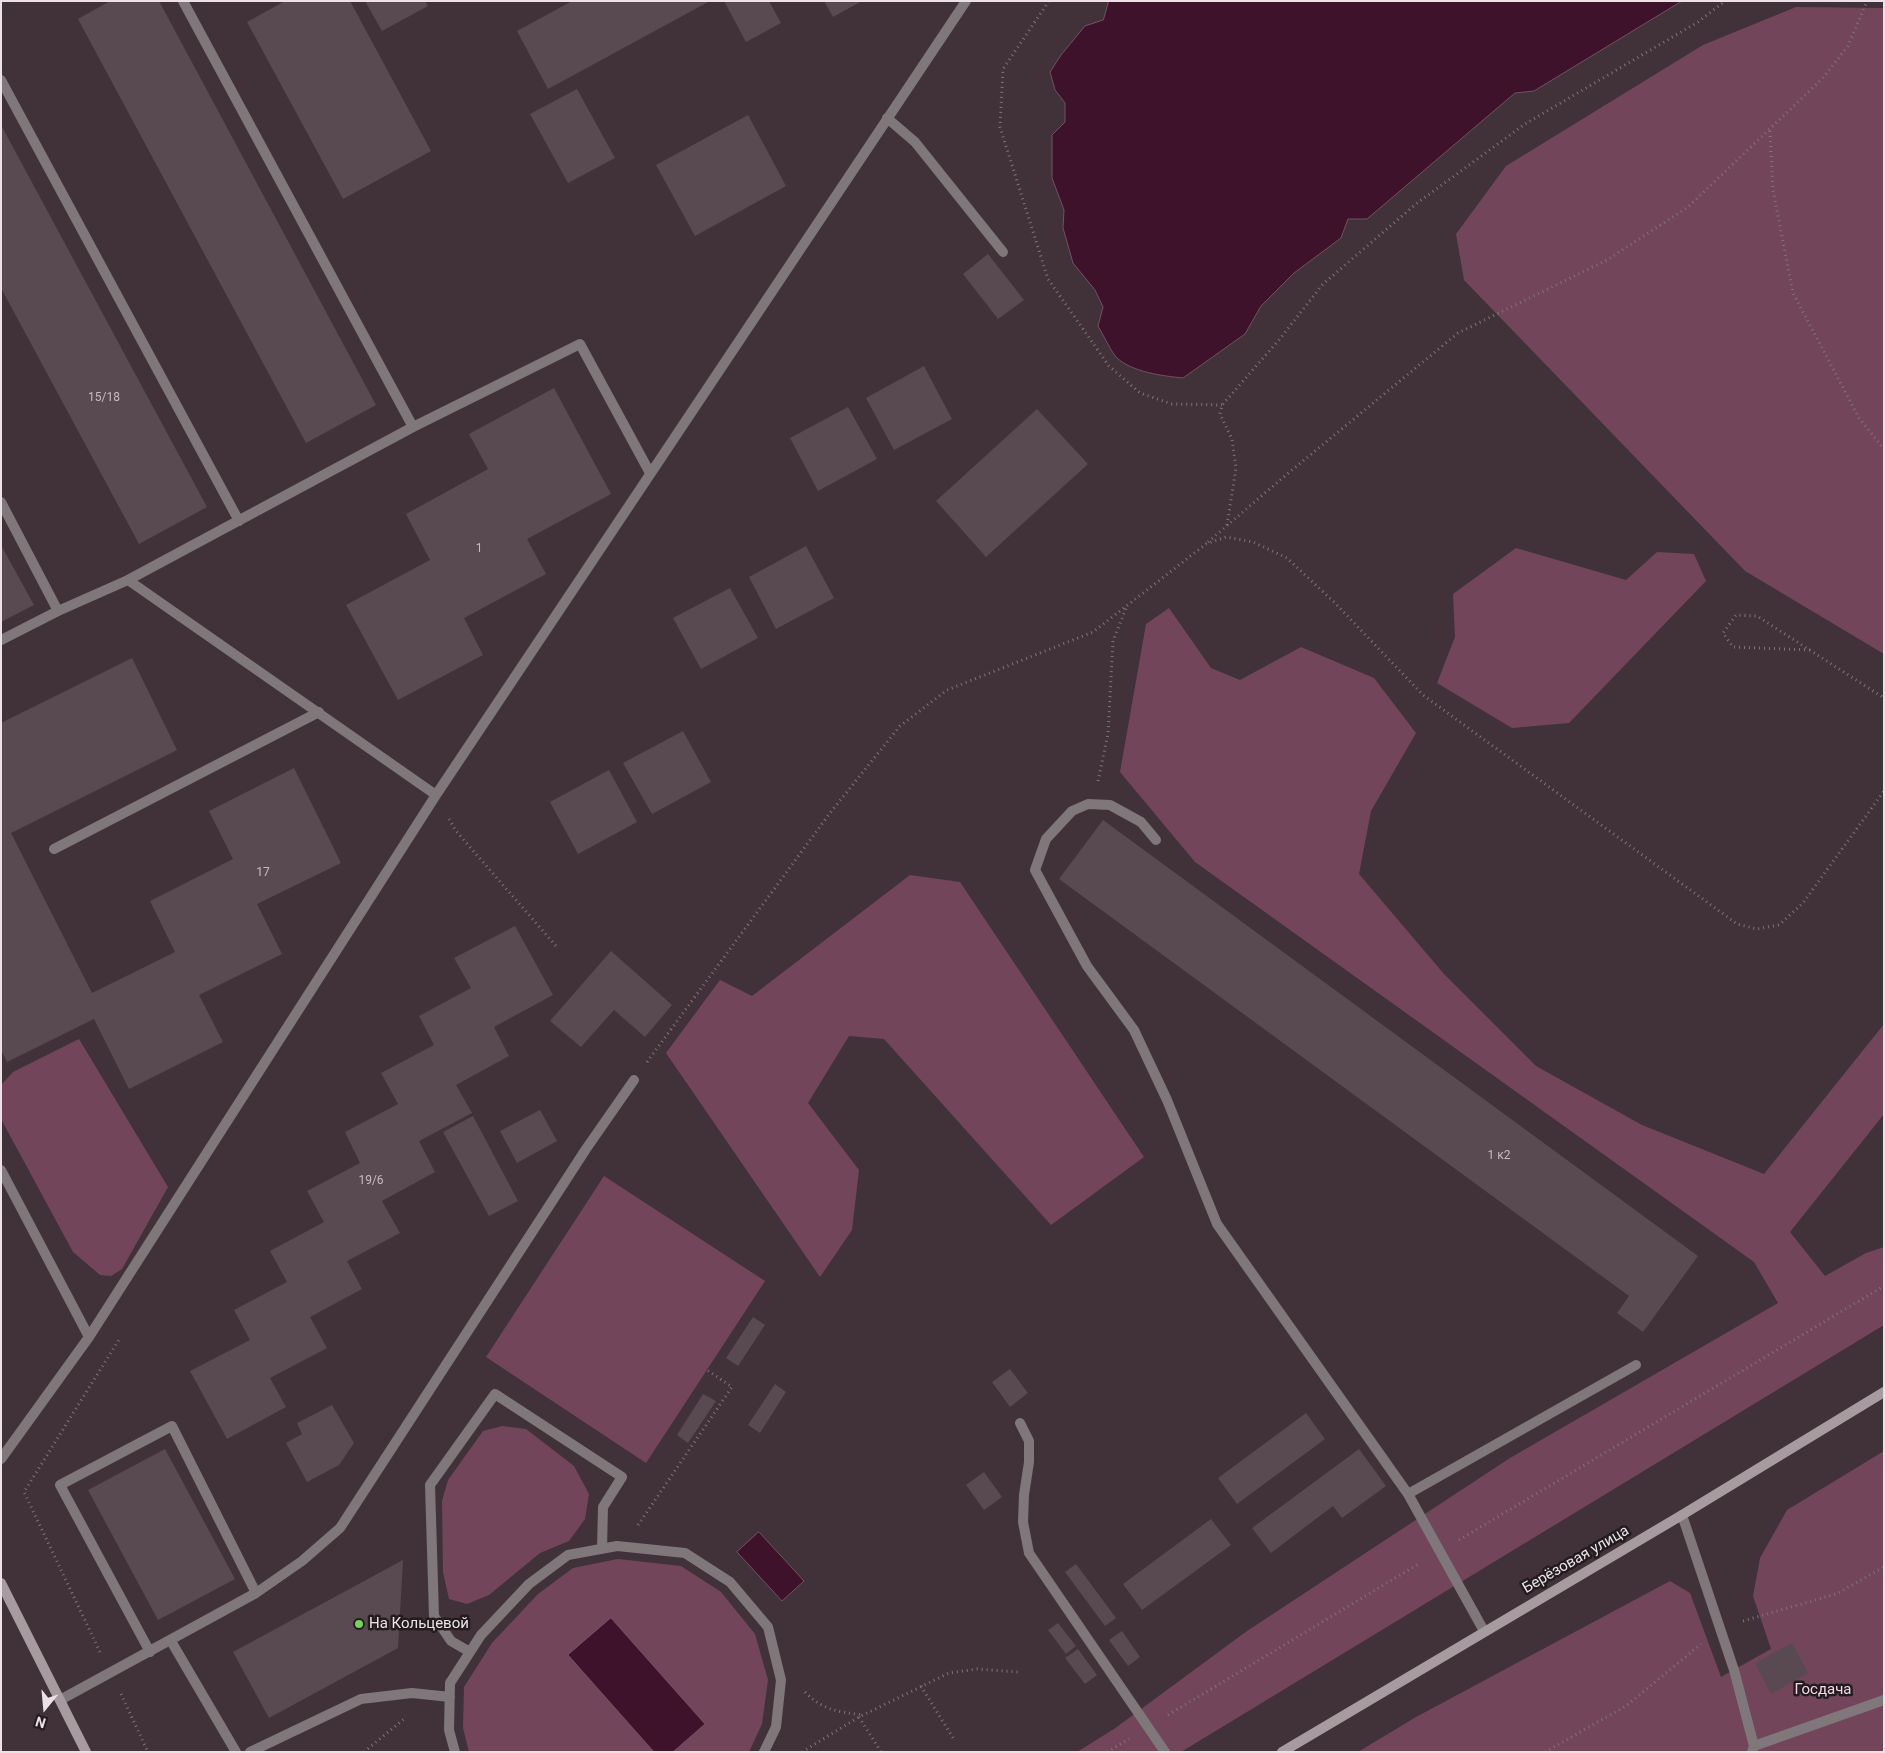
<!DOCTYPE html>
<meta charset="utf-8">
<style>
body{margin:0}
#map{position:relative;width:1885px;height:1753px;overflow:hidden;background:#413239;font-family:Roboto,sans-serif}
canvas{display:block}
.frame{position:absolute;inset:0;border:2px solid #ebe1e6;pointer-events:none}
.north{position:absolute;left:20px;top:1683px;width:50px;height:50px;-webkit-text-stroke:4px #231c1f;paint-order:stroke;rotate:197deg;font-size:14px;font-weight:700;line-height:20px;text-align:center;color:#ebe1e6}
.north::after{content:'';display:block;margin:auto;width:18px;height:22px;background:#ebe1e6;clip-path:polygon(50% 0,100% 100%,50% 72%,0 100%)}
</style>
<div id="map">
<canvas width="1885" height="1753"></canvas>
<div class="frame"></div>
<div class="north">N</div>
</div>
<script>
const ctx = document.querySelector('canvas').getContext('2d');
ctx.lineJoin = 'round';
function fill(path, color) { ctx.fillStyle = color; ctx.fill(path, 'evenodd'); }
function strokePath(path, color, width, dash) { ctx.strokeStyle = color; ctx.lineWidth = width; ctx.lineCap = dash ? 'butt' : 'round'; ctx.setLineDash(dash || []); ctx.stroke(path); }
function label(font, color, halo, rows, align = 'center') {
  ctx.font = font + ' Roboto,sans-serif'; ctx.lineWidth = 5; ctx.setLineDash([]); ctx.textBaseline = 'middle'; ctx.strokeStyle = halo; ctx.fillStyle = color; for (const [text, x, y, turn = 0] of rows) {
    ctx.save(); ctx.translate(x, y); ctx.rotate((+turn || 0) * Math.PI / 180); ctx.textAlign = isNaN(turn) ? turn : align; if (halo) ctx.strokeText(text, 0, 0); ctx.fillText(text, 0, 0); ctx.restore();
  }
}
const green = new Path2D(`
 M1796,7L1884,8V654L1745,571L1464,280L1456,234L1506,166L1703,45Z
 M1516,548L1626,580L1657,552L1694,554L1706,581L1569,723L1512,728L1437,683L1455,637L1453,594Z
 M1169,608L1211,668L1240,680L1301,647L1374,678L1416,733L1371,811L1359,874L1444,974L1536,1066L1642,1125L1764,1174L1884,1024V1114L1790,1232L1825,1276L1866,1253L1884,1247V1325L1181,1752H1077L1114,1729L1247,1631L1510,1458L1778,1303L1754,1262L1195,862L1120,772L1146,624Z
 M910,875L960,882L1144,1157L1051,1225L884,1039L849,1036L808,1103L859,1170L852,1230L820,1277L666,1053L720,980L752,996Z
 M79,1039L168,1187L122,1269L111,1276L100,1275L73,1252L1,1119V1085L13,1072Z
 M604,1176L765,1281L646,1463L486,1357Z
 M502,1426L526,1429L574,1466L589,1494L585,1519L569,1541L540,1553L489,1595L467,1604L449,1599L443,1572L442,1501L448,1480L483,1431Z
 M1884,1451V1752H1358L1416,1717L1670,1581L1690,1593L1721,1677L1771,1649L1753,1596L1760,1558L1787,1510Z
 M618,1559L681,1566L721,1592L755,1634L768,1680L762,1724L749,1752H469L463,1728L464,1687L492,1643L538,1594L573,1568Z`);
const water = new Path2D(`
 M1109,1H1682L1534,91L1515,93L1367,219H1348L1341,238L1294,273L1261,306L1245,334L1183,378C1163,376 1131,372 1116,357C1109,348 1104,336 1098,326L1103,307L1095,290L1073,263L1063,228L1064,210L1052,178V135L1065,122V103L1055,90L1050,72L1061,55L1085,26L1103,20Z
 M759,1532L804,1581L782,1601L737,1552Z
 M611,1618L705,1724L673,1752H654L568,1655Z`);
const building = new Path2D(`
 M110,1H159L376,405L306,443L78,19Z
 M285,1H350L431,151L343,199L247,22Z
 M365,1H425L428,6L382,31Z
 M572,1H710L548,89L517,31Z
 M724,1H769L781,23L746,42Z
 M824,1H862L833,17Z
 M577,89L615,158L568,183L530,114Z
 M748,115L786,186L695,236L656,165Z
 M1,125L207,507L139,544L1,288Z
 M988,254L1024,300L998,319L963,274Z
 M924,366L952,419L894,450L866,398Z
 M554,388L611,494L527,539L546,574L464,618L483,655L398,700L346,605L430,560L406,514L488,469L469,434Z
 M848,407L877,459L818,491L790,438Z
 M1037,409L1088,464L986,557L936,501Z
 M1,545L34,605L1,622Z
 M806,546L834,598L776,629L749,577Z
 M730,588L758,638L701,669L673,618Z
 M132,658L177,750L11,833L92,993L175,952L150,901L233,859L209,811L294,768L341,863L257,904L282,954L199,995L223,1042L129,1089L94,1019L7,1062L1,1050V723Z
 M683,731L711,782L652,814L623,763Z
 M609,770L637,822L578,854L550,802Z
 M1103,820L1698,1256L1643,1332L1617,1313L1629,1296L1059,879Z
 M515,926L553,995L494,1027L509,1056L456,1085L472,1113L419,1141L435,1172L382,1201L400,1233L347,1261L362,1289L310,1317L327,1348L270,1378L286,1407L227,1439L190,1371L250,1340L234,1310L287,1282L270,1251L324,1222L307,1191L360,1163L345,1132L398,1104L381,1073L434,1045L419,1016L471,988L454,958Z
 M611,951L672,1005L645,1037L614,1010L581,1047L550,1021Z
 M540,1110L557,1141L517,1163L500,1131Z
 M473,1116L518,1201L489,1216L443,1132Z
 M753,1317L765,1325L738,1366L726,1358Z
 M1010,1369L1028,1393L1010,1407L992,1382Z
 M775,1384L786,1392L760,1433L748,1425Z
 M703,1394L716,1401L688,1443L677,1435Z
 M332,1405L354,1443L339,1465L307,1482L286,1443L302,1434L297,1423Z
 M1306,1413L1325,1439L1237,1504L1218,1478Z
 M165,1449L235,1579L158,1620L88,1490Z
 M1359,1449L1386,1486L1342,1518L1333,1506L1271,1553L1252,1528Z
 M984,1472L1002,1497L984,1510L966,1485Z
 M1211,1519L1231,1545L1142,1610L1123,1584Z
 M403,1560L398,1648L269,1718L233,1652Z
 M1076,1564L1116,1618L1105,1626L1065,1572Z
 M1058,1623L1076,1646L1066,1654L1048,1630Z
 M1122,1631L1140,1657L1128,1666L1109,1640Z
 M1792,1643L1808,1673L1771,1694L1755,1663Z
 M1078,1649L1097,1675L1085,1684L1065,1658Z`);
const path = new Path2D(`
 M1049,1L1003,69L1000,127L1048,279L1109,366L1140,393L1172,404L1222,405
 M1770,131L1773,190L1793,293L1859,418L1884,449
 M1227,525L1236,468L1232,439L1220,414L1222,405L1279,340L1323,284L1416,204L1525,124L1698,22L1725,1
 M1208,542L1286,475L1458,333L1607,260L1688,207L1822,79L1848,46L1867,1
 M1810,650L1733,647L1723,633L1736,615L1757,616L1884,698
 M1098,781L1108,734L1113,641L1127,606
 M449,819L456,831L556,946
 M647,1062L830,813L900,726L947,690L1093,632L1206,544L1226,537L1253,542L1287,558L1334,602L1423,695L1737,924L1757,929L1779,925L1803,903L1884,791
 M638,1525L732,1387L707,1370
 M1459,1540L1884,1286
 M1743,1621L1836,1594L1884,1567
 M100,1652L24,1492L120,1338
 M921,1686L955,1741
 M805,1692C822,1710 839,1712 863,1715
 M121,1694L148,1752
 M1168,1715L1420,1563
 M859,1717L881,1752
 M364,1752L404,1719
 M802,1752L859,1717L949,1673L977,1669L1018,1672
 M1107,1752L1129,1739
 M1545,1752L1626,1706L1701,1644`);
const lane = new Path2D(`
 M183,1L413,427
 M1,80L239,521
 M887,118L915,142L1003,252
 M1,502L58,611
 M128,580L436,795
 M1,640L58,611L128,580L413,427L580,344L650,473
 M1156,840L1141,822L1110,805L1088,804L1072,811L1046,839L1035,870L1087,966L1134,1030L1167,1100L1217,1224L1408,1494L1484,1631
 M54,849L319,712
 M1,1170L89,1337
 M1020,1423L1029,1441V1462L1024,1495L1023,1522L1029,1553L1165,1752
 M1,1459L89,1337L436,795L966,1
 M1408,1494L1636,1365
 M1682,1515L1734,1670L1754,1746L1752,1752
 M256,1593L302,1561L340,1528L586,1149L634,1080
 M171,1641L236,1752
 M470,1652L451,1641L434,1616L430,1485L495,1394L622,1477L603,1507L602,1549
 M60,1700L256,1593L172,1426L60,1485L150,1652
 M1754,1746L1884,1700
 M250,1752L361,1699L412,1693L450,1697
 M455,1752L449,1730L450,1683L481,1635L529,1584L568,1555L617,1546L685,1553L730,1582L768,1627L781,1680L776,1727L764,1752`);
const secondary = new Path2D(`
 M1,1583L86,1752
 M1282,1752L1682,1515L1884,1392`);
const markers = [
 [359,1624,5,"#75d25b"]
];
const numberNames = [
 ["15/18",104,398],
 ["1",479,549],
 ["17",263,873],
 ["1 к2",1499,1156],
 ["19/6",371,1181]
];
const streetNames = [
 ["Берёзовая улица",1576,1560,-30]
];
const poiNames = [
 ["На Кольцевой",369,1624]
];
const parkNames = [
 ["Госдача",1823,1690]
];
fill(green, '#72455b');
fill(water, '#3f122b');
strokePath(water, '#735063', 1);
fill(building, '#594950');
strokePath(path, '#807379', 3, [1, 4]);
strokePath(lane, '#7f777a', 10);
strokePath(secondary, '#a79ba0', 10);
for (const [x, y, r, color] of markers) { const dot = new Path2D(); dot.arc(x, y, r, 0, 2 * Math.PI); ctx.fillStyle = color; ctx.fill(dot); strokePath(dot, '#231c1f', 2); }
label('12px', '#c6bbc0', null, numberNames);
label('15px', '#ebe1e6', '#231c1f', streetNames);
label('15px', '#ebe1e6', '#231c1f', poiNames, 'left');
label('15px', '#f6d4e3', '#231c1f', parkNames);
</script>
